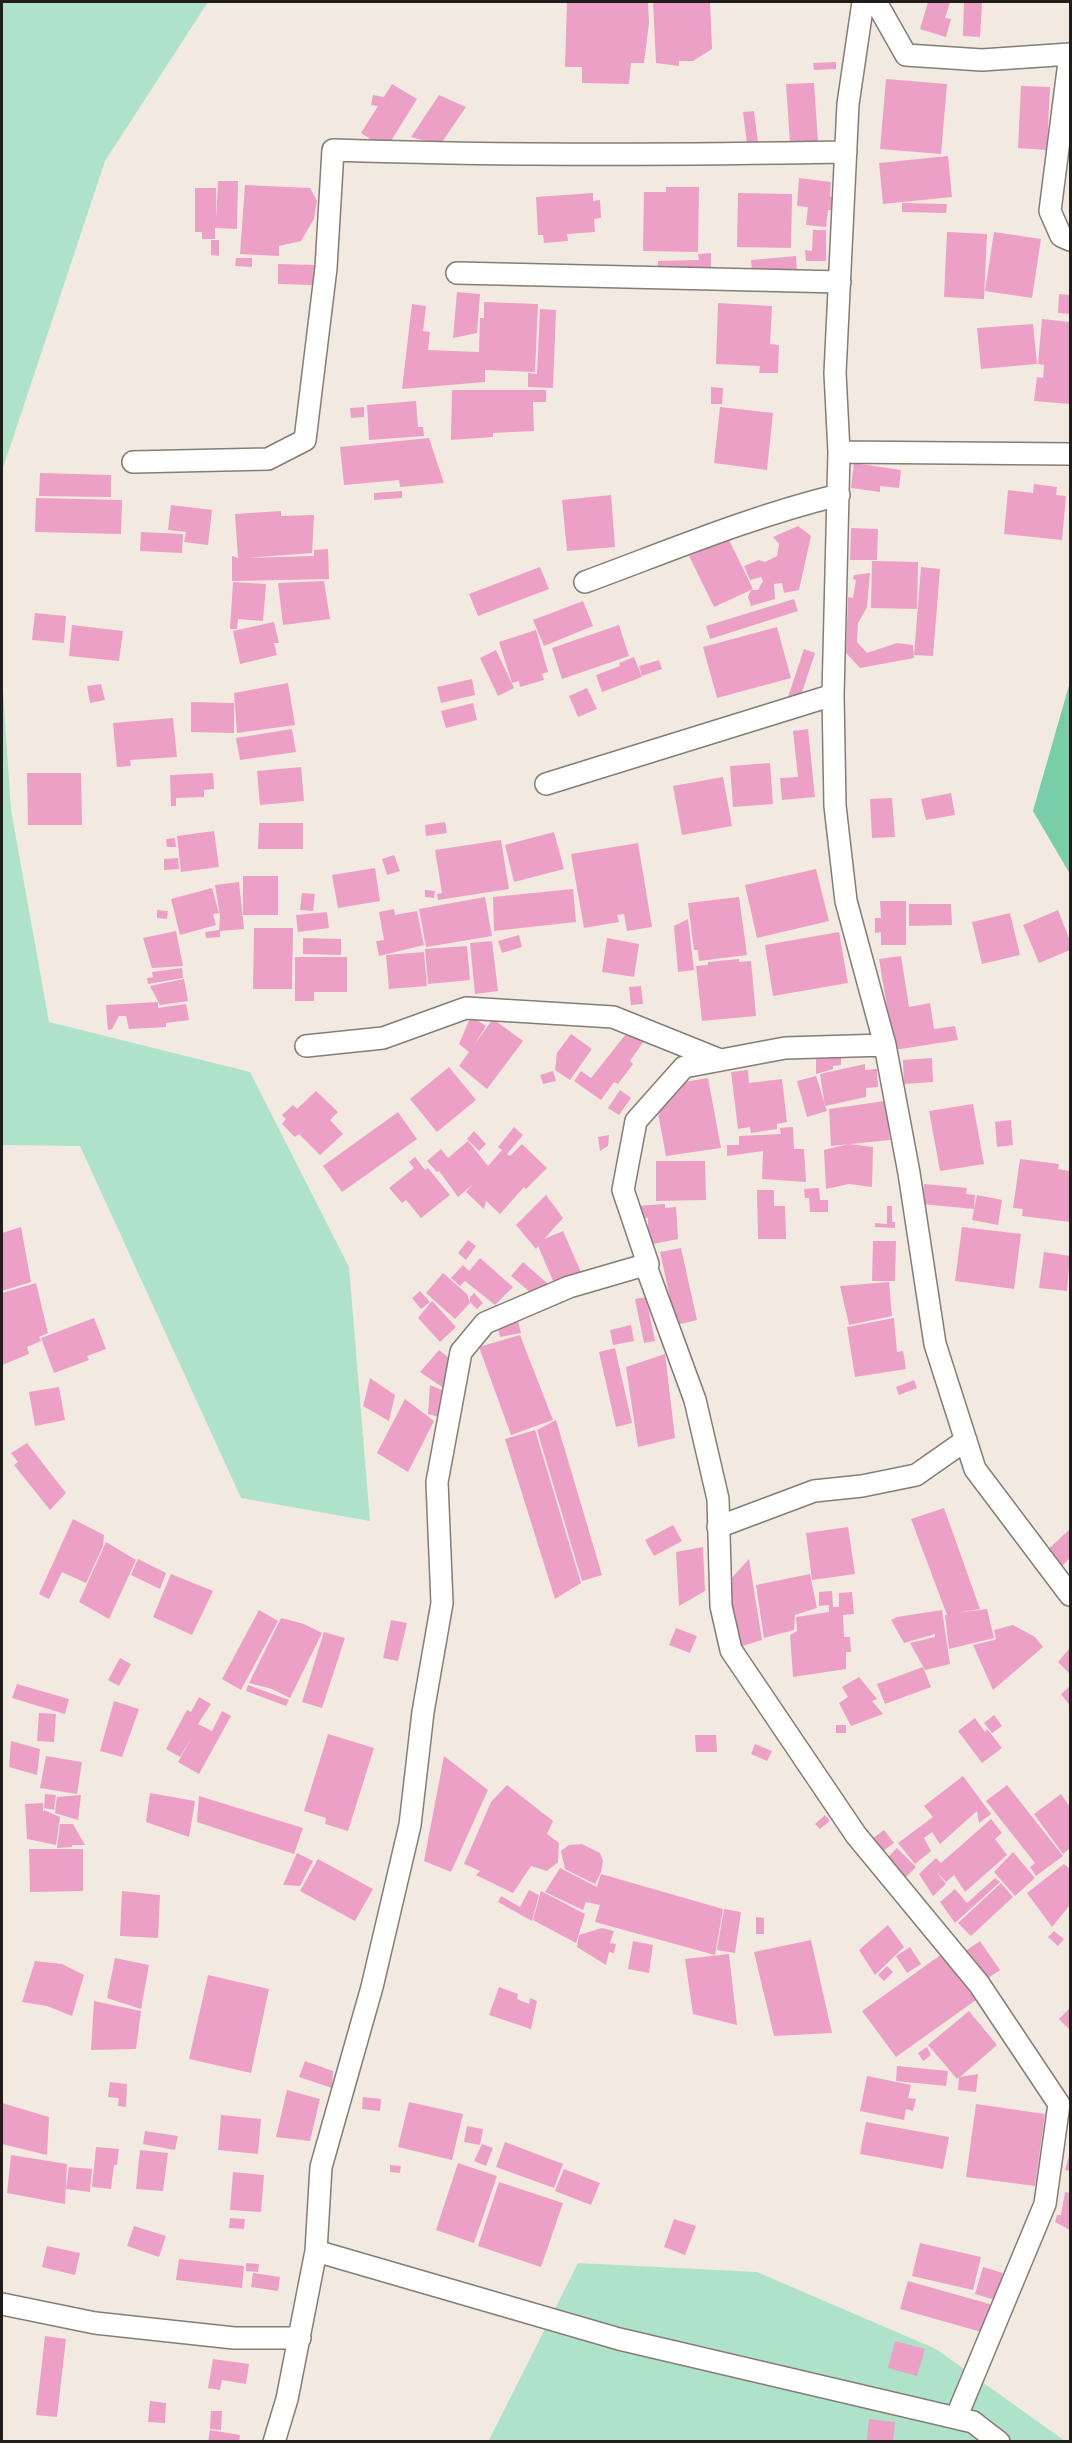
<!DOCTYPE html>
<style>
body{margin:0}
#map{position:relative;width:1072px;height:2443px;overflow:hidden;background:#f2eae0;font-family:Barlow,sans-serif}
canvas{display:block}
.frame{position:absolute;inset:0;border:3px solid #201d1a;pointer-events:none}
</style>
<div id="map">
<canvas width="1072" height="2443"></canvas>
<div class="frame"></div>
</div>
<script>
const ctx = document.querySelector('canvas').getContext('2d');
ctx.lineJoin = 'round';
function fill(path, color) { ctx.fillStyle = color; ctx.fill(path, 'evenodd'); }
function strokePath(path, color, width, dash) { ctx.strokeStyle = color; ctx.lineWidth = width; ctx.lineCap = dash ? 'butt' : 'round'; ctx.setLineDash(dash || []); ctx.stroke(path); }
const green = new Path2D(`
 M2,2H208L105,161L2,471Z
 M2,675L11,810L49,1022L250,1072L349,1267L370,1521L241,1498L80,1146L2,1145Z
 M578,2263L757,2272L936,2349L1065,2441L488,2442Z`);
const forest = new Path2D(`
 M1070,682V874L1033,811Z`);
const building = new Path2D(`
 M567,2H648L649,23L644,63H631L629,84L582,83V67H565Z
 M653,2H710L712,49L693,61H679V66L656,63Z
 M928,2H950L945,18L951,19L946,37L920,29Z
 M964,2H982L980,37L963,36Z
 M836,62V69L814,70L813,63Z
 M886,79L947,84L941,154L880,149Z
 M814,83L818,141L790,143L786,84Z
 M392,84L417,99L386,149L361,133L378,106L371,105L373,95L384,97Z
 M1021,86L1050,87L1047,150L1018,148Z
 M439,95L466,107L440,145L411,137Z
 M754,111L758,143L747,144L743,112Z
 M948,156L952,197L883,204L879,163Z
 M799,178L831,182L830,197H834L832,210H828L826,227L806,225L808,207L797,206Z
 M218,181H238L237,229L215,228V239H202V232H195V188H216V219Z
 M245,185L310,188L317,201L314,219L301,241L279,246V256L240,254Z
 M666,187H699L698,252L643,251L644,192H666Z
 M593,193V201L600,200L601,218L594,219L595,232L567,234L568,241L544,243L543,235H538L536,197Z
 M738,193L792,194L791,248L737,247Z
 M902,203L947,204L946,213L902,212Z
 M813,230H826V261H806L805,250L812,251Z
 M947,232L987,234L984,299L944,297Z
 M994,232L1041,239L1032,298L985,291Z
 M211,240H219V256L211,255Z
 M711,253V269H658V261L699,260L698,254Z
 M796,256L797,270L752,273L751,260Z
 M236,258H252V267L235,266Z
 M278,264L314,265L313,285L278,284Z
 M457,292L480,294L477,333L453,338Z
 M1059,294L1070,295V314L1058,313Z
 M484,302L538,304L535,372L485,370V382L402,389L412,304L426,306L423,331L430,332L428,350L479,352L480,318H484Z
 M718,303L772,306L770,344L779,345L778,373H759L760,366L716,364Z
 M540,309L556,310L553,388L528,387V373L537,374Z
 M1042,319L1070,322V404L1034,401L1037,377L1043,378L1044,365L1038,364Z
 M1033,324L1037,364L981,369L977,328Z
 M711,387L723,388L722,404H711Z
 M452,390H546V402H533L534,431L493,433V437L451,440Z
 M416,401L418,427H423L424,436L369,440L367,405Z
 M364,407V417L351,418L350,408Z
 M720,407L773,413L767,470L714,463Z
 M429,438L444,483L400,487L399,480L344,485L340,447Z
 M854,463L901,470L899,488L880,486V492L851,488Z
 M40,473L111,475V497L39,496Z
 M1034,484L1057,487L1056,495L1066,496L1062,540L1004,534L1008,490L1033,493Z
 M402,491V498L374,500V493Z
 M611,495L615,547L567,551L562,500Z
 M36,498L122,500L121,534L35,532Z
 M171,505L212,510L208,545L184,542L186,532L168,530Z
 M281,511V516L314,515L312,553L247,558L314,556V550L328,549L329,579L232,581V556L238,558L235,514Z
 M798,526L811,536L799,590L784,593L782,583L774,584L775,599L751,606L748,597L751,590H758L763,581L761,577L750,580L744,566L759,560L765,562L777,556L779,544L773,537Z
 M851,528L878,529L877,560H850Z
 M141,532L183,534L182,553L140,551Z
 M728,538L753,589L714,607L689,556Z
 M872,561L918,562L917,609L871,608Z
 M540,567L549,589L478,616L469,594Z
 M921,567L940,569L933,656L914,655Z
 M870,573L867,607L858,623L857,642L867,653L897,643L913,645L914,658L860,668L846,653L848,597L853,598L856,580L853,579L854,575Z
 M324,581L330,619L283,625L278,583Z
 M233,582L266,584L263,621L238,619L237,629H230Z
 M794,599L798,611L710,639L706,626Z
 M583,601L593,626L544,646L533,620Z
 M35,613L66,616L64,643L32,640Z
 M274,622L279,643H274L277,655L240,664L233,631Z
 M72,625L123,631L119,661L69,656Z
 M619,625L629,656L562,679L552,648Z
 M777,627L791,678L717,698L703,647Z
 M536,630L548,672L542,674L544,680L520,687L519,681L512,683L499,642Z
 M804,649L815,653L799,701L788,697Z
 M496,650L514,688L498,696L480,658Z
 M634,657L642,677L602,692L596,675L620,666L619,663Z
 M659,660L662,669L642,676L639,666Z
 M472,679L475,695L441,703L437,687Z
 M288,683L295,725L237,733L234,693Z
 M101,684L105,700L90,703L87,686Z
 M587,688L597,709L578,717L569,696Z
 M191,702L234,703V733L191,732Z
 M473,703L477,720L446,728L441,711Z
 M173,718L177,757L130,760L131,766L117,767L113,723Z
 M292,729L296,752L240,760L236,738Z
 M808,729L815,797L782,800L780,778L798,777L793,731Z
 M770,763L773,804L733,807L730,766Z
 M301,767L304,801L260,805L257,771Z
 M27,773H81L82,825H28Z
 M213,773L214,789L204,790V797L176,798V806H171L170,775Z
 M723,777L732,826L682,835L673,786Z
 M951,793L955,815L926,820L921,799Z
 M892,798L895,837L872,838L870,799Z
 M445,822L447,833L426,836L425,825Z
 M259,823H303V849H258Z
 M214,831L219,867L181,872L177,836Z
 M554,832L564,869L514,882L505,845Z
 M175,838L176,847H167L166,839Z
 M501,840L509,889L438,900L437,894L442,893L435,850Z
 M638,843L652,927L627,931L624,914L617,915L619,922L584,928L571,854Z
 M394,855L400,871L387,875L382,859Z
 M178,858L179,869L164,870V859Z
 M375,868L380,901L338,908L332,875Z
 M816,869L829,921L757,938L745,885Z
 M243,876H278V915H243Z
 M239,882L244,929L220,931V937L206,938L205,932L219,930L220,916L215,885Z
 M212,888L219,913L213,914L216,925L180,935L171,899Z
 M573,889L576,922L494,931L493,897Z
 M425,890L435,891L434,898L425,897Z
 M302,893L315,894L313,911L300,910Z
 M485,897L492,936L426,947L419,909Z
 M739,897L747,955L699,961L698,950H694L688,903Z
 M880,901H906V945H881V932L875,933V918H881Z
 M909,904H951L952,925L909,926Z
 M394,909L395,915L417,911L424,945L379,956L376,941L384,940L379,912Z
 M157,910L168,911L167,919L157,918Z
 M1058,910L1070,941V950L1039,963L1023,925Z
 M327,912L329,928L298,932L296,915Z
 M1010,913L1020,955L982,964L972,922Z
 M688,919L694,970L678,972L674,926Z
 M254,928H293L292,989H253Z
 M176,931L183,966L152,968L143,938Z
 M839,932L848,983L773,996L765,945Z
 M519,935L522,947L502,953L498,941Z
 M303,938L341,939V955L303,954Z
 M607,938L639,944L634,977L602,972Z
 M492,941L498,991L475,994L470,943Z
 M467,946L470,980L428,984L425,949Z
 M424,952L427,986L389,989L386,955Z
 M901,956L909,1007L930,1003L934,1029L955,1026L958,1040L894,1050L879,959Z
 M295,957H347V992H314V1001H295Z
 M739,959V962L751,961L756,1016L702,1021L696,966L708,965V962Z
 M182,968L183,978L148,984L147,978L153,977L152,972Z
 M184,979L188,1001L160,1005L150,986Z
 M641,986L643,1004L631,1005L629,987Z
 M158,1002V1008L186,1004L189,1020L166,1023V1027L129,1029L126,1016H119L112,1029L108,1030L106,1005Z
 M471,1016L486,1026L474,1045L493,1019L523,1041L487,1089L459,1066L469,1052L459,1044Z
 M571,1034L592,1049L570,1080L555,1070L557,1053Z
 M626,1034L644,1041L630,1061L633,1064L618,1084L614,1082L601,1100L574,1081L581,1071L591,1078Z
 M816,1051H841V1065L833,1066V1069L816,1074Z
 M932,1058L933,1082L904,1084L903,1060Z
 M865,1064V1070L877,1069L878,1087L866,1088V1097L825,1106L820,1074Z
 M449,1067L476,1100L437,1132L410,1099Z
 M748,1070L749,1083L782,1079L787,1122L777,1124V1129L751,1133L750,1127L738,1129L731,1072Z
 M553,1071L556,1081L543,1084L540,1075Z
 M816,1076L827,1111L807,1117L797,1081Z
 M708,1078L721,1148L666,1156L656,1102L672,1084Z
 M620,1090L631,1098L619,1115L608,1108Z
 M316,1091L338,1112L330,1120L343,1134L320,1155L299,1134L295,1137L282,1124L286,1119L282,1115L293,1105L297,1109Z
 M885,1101L890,1140L831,1146L829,1109Z
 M973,1104L984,1164L940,1171L929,1111Z
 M398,1112L417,1139L342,1192L323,1166Z
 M1011,1120L1013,1145L997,1147L995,1122Z
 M514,1127L523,1135L507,1154L510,1156L522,1144L547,1168L526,1189L524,1187L500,1214L486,1201L484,1209L466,1192L472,1185L458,1197L439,1171L437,1172L427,1161L441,1149L448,1158L468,1141L488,1166L502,1150L498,1147Z
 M793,1127L794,1149H804L806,1182L762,1179L763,1151L727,1156V1145H739V1136L781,1134L780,1128Z
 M474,1131L486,1144L479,1151L467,1139Z
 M609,1135L608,1146L600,1151L598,1137Z
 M849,1144L873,1147L872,1187L849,1184L826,1189L824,1150Z
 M415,1157L425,1170L428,1168L450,1195L421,1218L406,1200L402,1203L389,1188L414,1168L409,1162Z
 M1020,1159L1059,1164L1058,1169L1070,1171V1222L1022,1216L1023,1209L1013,1208Z
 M656,1161H705L706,1200L656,1201Z
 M924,1184L967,1188L966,1194L975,1195L974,1209L922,1204Z
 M819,1188L820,1200H828V1212H810L809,1198H805L804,1189Z
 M757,1190H774V1206H785L786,1239H758Z
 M546,1195L563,1218L544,1239L563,1231L584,1279L557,1290L538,1246L536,1249L516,1225Z
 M977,1195L1002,1200L998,1225L972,1220Z
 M665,1204V1208L676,1207L678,1239L643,1246L642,1229H648V1218L637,1219L636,1206Z
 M887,1206H892V1222H895V1228L875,1227V1223L887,1224Z
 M21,1227L31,1282L2,1291V1233Z
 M962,1227L1021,1234L1014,1289L955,1281Z
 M468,1240L476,1246L466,1260L458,1253Z
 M873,1241H896L895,1281H872Z
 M681,1248L697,1320L676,1325L660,1252Z
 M1044,1252L1070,1256L1067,1291L1039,1288Z
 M480,1258L513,1287L495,1305L465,1281L460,1286L451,1278L463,1265L469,1271Z
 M523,1262L548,1284L537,1298L511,1276Z
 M443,1273L467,1294L470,1303L455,1319L426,1293Z
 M889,1282L892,1316L849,1325L840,1286Z
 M36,1283L48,1333L39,1337L41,1341L27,1347L29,1354L2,1365V1293Z
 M420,1291L430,1302L421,1309L412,1298Z
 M474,1293L483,1303L477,1309L470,1302V1297Z
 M646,1297L655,1341L644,1343L635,1299Z
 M432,1301L456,1327L440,1342L418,1318Z
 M517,1317L521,1333L500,1337L496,1321Z
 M94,1318L106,1349L87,1356L89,1360L54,1373L41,1338Z
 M894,1318L897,1352L903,1351L906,1369L855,1377L847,1327Z
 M631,1325L634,1341L613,1345L610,1330Z
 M520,1335L553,1420L511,1435L479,1347Z
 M615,1348L632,1423L616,1427L599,1352Z
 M439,1350L458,1365L448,1391L420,1372Z
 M665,1354L675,1438L638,1447L626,1367Z
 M370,1378L395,1395L389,1421L363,1406Z
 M914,1380L917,1388L899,1395L896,1387Z
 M430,1385L446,1392L443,1418L428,1414Z
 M59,1387L65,1420L35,1426L29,1392Z
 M405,1399L434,1421L408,1472L377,1453Z
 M556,1420L602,1575L582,1581L537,1430Z
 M535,1430L581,1583L555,1599L505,1439Z
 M27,1443L66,1493L50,1510L14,1465L18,1462L11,1453Z
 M944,1508L980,1609L956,1613L987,1609L994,1638L949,1649L945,1615H947L911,1519Z
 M73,1519L104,1535L103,1546L86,1583L62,1572L49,1599L39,1594Z
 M673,1525L682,1541L654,1556L645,1540Z
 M848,1527L855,1574L812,1580L806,1533Z
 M1070,1529V1558L1057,1571L1042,1555Z
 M106,1542L136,1560L109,1619L79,1602Z
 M703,1547L705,1591L679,1606L676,1552Z
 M138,1559L166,1573L160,1589L131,1575Z
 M749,1559L762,1640L739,1647L728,1582Z
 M171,1574L213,1591L192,1635L153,1617Z
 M810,1574L817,1608L795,1615L794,1630L764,1638L756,1585Z
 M832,1591L833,1607H839V1593L852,1592L854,1614L843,1615L844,1637H850L851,1652H846V1669L793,1677L790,1635L797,1631L796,1617L829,1612V1605L819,1606V1592Z
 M259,1610L278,1621L241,1690L222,1679Z
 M942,1610L950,1664L925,1670L910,1643L935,1637V1634L904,1643L891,1620L897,1617Z
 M281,1618L304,1624L322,1633L290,1698L272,1689L249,1683Z
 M391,1620L407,1623L398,1661L383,1658Z
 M1013,1625L1035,1637L1043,1647L993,1690L973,1645L994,1640L996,1639L994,1630Z
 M676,1628L697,1636L690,1653L669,1645Z
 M324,1632L345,1638L322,1708L302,1702Z
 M1070,1648V1671L1069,1673L1058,1662Z
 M120,1658L131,1664L119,1686L108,1680Z
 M923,1667L931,1687L885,1704L877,1684Z
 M859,1677L877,1699L872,1701L883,1714L851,1726L839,1703L848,1697L842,1687Z
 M17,1684L69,1699L65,1714L12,1698Z
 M248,1685L289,1700L286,1706L246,1691Z
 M1070,1686V1706L1061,1694Z
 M199,1697L211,1704L198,1724L212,1731L222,1711L231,1716L199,1774L178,1762L193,1735L180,1757L166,1749L187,1710L191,1712Z
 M114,1701L139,1709L122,1757L100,1751Z
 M39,1713L56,1714L54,1742L37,1741Z
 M994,1715L1002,1726L992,1733L984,1723Z
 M975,1718L985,1732L987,1729L1002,1748L982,1763L958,1731Z
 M836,1725H846V1733H836Z
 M328,1734L374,1748L348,1831L325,1824L326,1818L304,1811Z
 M695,1735H716L717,1752H696Z
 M11,1741L40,1749L37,1775L9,1767Z
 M755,1744L772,1751L767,1761L751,1754Z
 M46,1756L82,1762L77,1794L40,1788Z
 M444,1756L488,1790L451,1872L424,1861Z
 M963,1776L991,1814L979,1823L977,1811L940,1844L932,1832L924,1838L931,1851L915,1864L898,1843L933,1817L924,1806Z
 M507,1785L553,1821L547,1834L559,1843L558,1862L547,1871L531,1866L513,1893L476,1875L480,1871L464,1864L491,1802Z
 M1007,1785L1063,1856L1036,1876L1030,1867L1035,1863L986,1801Z
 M150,1793L195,1801L189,1837L146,1822Z
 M45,1794L56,1795L54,1810L44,1808Z
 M1061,1794L1070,1807V1848L1063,1854L1034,1814Z
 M81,1795L78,1820L55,1813L57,1797Z
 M199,1796L303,1828L294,1854L197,1822Z
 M43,1803V1812L44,1810L60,1817L56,1845L27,1839L25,1804Z
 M825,1815L830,1821L820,1829L815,1824Z
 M991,1819L1002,1833L995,1839L1007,1855L965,1892L954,1875L946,1882L937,1872L946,1884L933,1896L919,1874L936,1858L941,1863Z
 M60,1824H73L85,1845H72V1847L57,1848Z
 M884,1830L894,1843L878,1855L868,1842Z
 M582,1844L600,1853L603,1861L601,1872L595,1884L565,1869L561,1851L569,1845Z
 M897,1848L916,1867L905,1878L886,1859Z
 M29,1849H83V1891L30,1892Z
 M1013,1852L1035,1878L1015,1896L994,1872Z
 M297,1853L313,1861L300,1886L283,1885Z
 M318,1859L373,1889L355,1921L300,1891Z
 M1064,1864L1070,1869V1905L1052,1927L1027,1893Z
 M560,1868L597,1887L601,1874L723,1909L715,1955L595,1922L600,1905L586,1902L583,1910L545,1892Z
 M995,1878L1000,1882L955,1923L940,1902L955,1889L967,1903Z
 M1001,1883L1013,1897L971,1936L958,1923Z
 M529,1890L539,1895L532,1921L498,1902L501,1896L520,1907Z
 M122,1891L160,1895L158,1938L120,1936Z
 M541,1891L585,1914L576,1943L533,1920Z
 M724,1909L741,1912L735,1953L717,1950Z
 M756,1917L764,1918V1934H756Z
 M888,1925L904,1947L875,1975L859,1950Z
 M602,1928L614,1931L610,1943L616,1944L614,1953L609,1952L606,1965L577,1947L579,1935Z
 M1054,1931L1064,1939L1058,1946L1048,1937Z
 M811,1940L832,2033L774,2036L754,1952Z
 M633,1941L653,1945L649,1973L628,1969Z
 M980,1941L1000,1970L981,1983L961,1954Z
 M910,1947L921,1964L907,1973L896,1956Z
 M729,1954L737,2025L693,2014L685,1959Z
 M942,1954L976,2000L896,2057L862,2011Z
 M115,1958L149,1965L141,2009L107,1998Z
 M35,1961L62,1964L84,1975L72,2016L47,2006L22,2002Z
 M887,1966L893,1972L884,1981L878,1975Z
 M208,1975L269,1989L251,2073L189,2059Z
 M499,1987L518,1994L517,1999L529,2004L530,1998L537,2001L531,2029L489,2015Z
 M94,2001L141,2011L136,2049L91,2050Z
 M1070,2008V2030L1059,2019Z
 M969,2011L997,2045L960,2077L978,2074L976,2092L958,2090L959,2077L957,2079L928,2045Z
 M927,2047L931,2055L923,2061L918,2053Z
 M305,2061L333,2071L332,2088L299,2077Z
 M897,2066L948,2071L946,2086L896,2081Z
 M867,2076L911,2085L908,2098L916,2099L913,2111L906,2109L904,2120L860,2111Z
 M110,2082L127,2084L126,2107L118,2106L119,2098L108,2097Z
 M287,2090L320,2099L310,2141L276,2137Z
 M363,2097L381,2099L380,2111L362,2109Z
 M409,2102L463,2114L452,2160L398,2147Z
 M2,2103L49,2117L47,2155L2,2144Z
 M976,2104L1045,2114L1035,2186L966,2177Z
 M221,2115L261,2119L258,2154L218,2150Z
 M866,2122L949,2137L943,2169L860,2154Z
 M467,2126L483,2129L480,2145L464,2142Z
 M145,2131L178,2136L175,2150L143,2144Z
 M505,2142L563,2164L554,2188L496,2167Z
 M482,2144L493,2148L486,2166L474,2161Z
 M96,2147L119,2149L117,2165H114L111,2189L92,2187Z
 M140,2150L168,2153L163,2191L136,2189Z
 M1070,2152V2171L1065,2170Z
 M11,2155L67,2164L65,2204L7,2193Z
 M458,2163L497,2176L474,2243L436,2230Z
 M390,2165L401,2166L400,2173L390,2172Z
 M69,2167L92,2169L90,2192L66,2189Z
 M564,2169L600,2183L591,2205L555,2191Z
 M233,2172L264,2175L261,2212L230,2210Z
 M499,2182L563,2203L541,2267L478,2246Z
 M1065,2192L1070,2193V2230L1055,2222L1057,2215H1061Z
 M230,2218L245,2219L244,2229L229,2228Z
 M674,2219L696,2226L685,2255L664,2247Z
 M134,2226L166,2236L159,2257L127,2246Z
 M920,2243L981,2257L973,2290L912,2276Z
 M47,2246L80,2253L75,2275L42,2267Z
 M179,2259L244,2266L242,2288L176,2280Z
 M246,2263L259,2264L258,2272L246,2271Z
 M983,2267L1003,2273L995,2300L975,2294Z
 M253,2273L280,2277L278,2291L251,2287Z
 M908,2281L993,2305L985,2333L900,2309Z
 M45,2336L66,2339L57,2417L36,2415Z
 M895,2341L925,2349L917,2376L888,2368Z
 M213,2359L249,2364L246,2384L222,2380L220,2390L208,2388Z
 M150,2401L166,2403L165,2423L148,2422Z
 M211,2411H222L221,2430L210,2429Z
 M869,2419L895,2422L893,2442H867Z
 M210,2430L240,2435L239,2442H208Z`);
const street = new Path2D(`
 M863,2L848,104L835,373L839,452L833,695L835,806L846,901L885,1045L909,1173L935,1344L975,1469L1070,1595
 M876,2L906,55L982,60L1070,54
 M1070,54L1050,211L1061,236L1070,240
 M457,273L840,282
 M839,452L1070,454
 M133,462L268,459L305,440L326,268L333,150C504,156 675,155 846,152
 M585,582C669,551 752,516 839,495
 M546,784L833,695
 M306,1046L383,1038L466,1008L613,1017L720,1060
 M718,1527L814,1491L862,1486L916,1475L966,1440
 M316,2251L321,2167L372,1987L410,1825L423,1712L442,1603L437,1482L461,1352L485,1323L569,1287L648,1264
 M2,2304L95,2323L234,2338H300
 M956,2418L973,2422L999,2442
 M274,2442L287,2399L316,2251L619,2339L956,2418L1045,2204L1059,2104L979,1984L856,1835L731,1650L721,1606L718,1499L695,1400L647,1269L648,1264L623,1190L636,1121L684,1067L785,1048L885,1045`);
fill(green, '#afe3c9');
fill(forest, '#78cfa7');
fill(building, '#eda0c5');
strokePath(street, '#847d75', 24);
strokePath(street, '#fff', 21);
</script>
